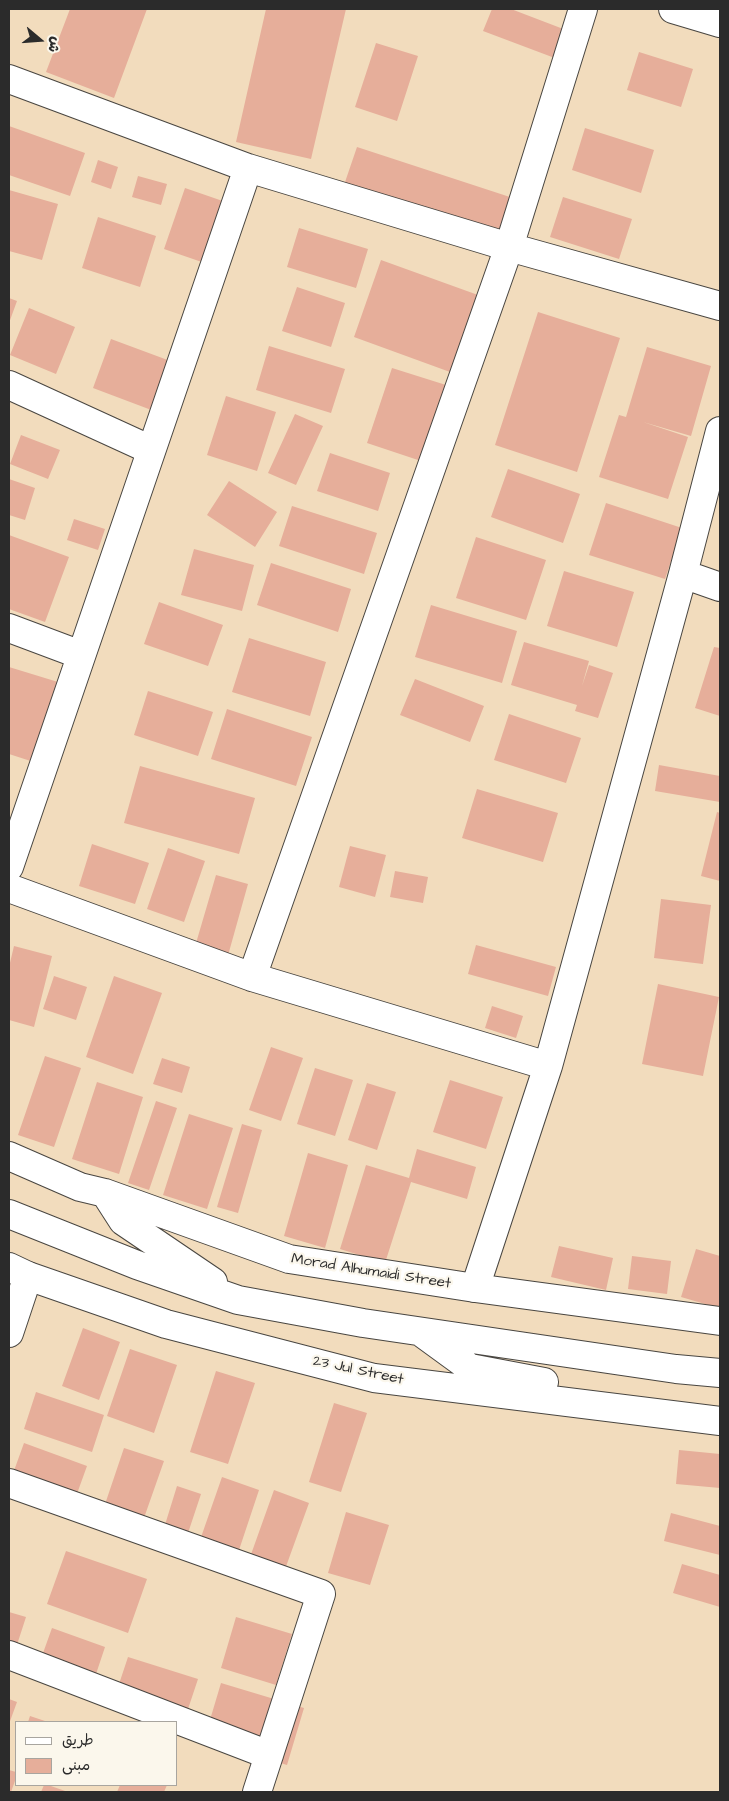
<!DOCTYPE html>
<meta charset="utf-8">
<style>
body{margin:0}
#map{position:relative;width:729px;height:1801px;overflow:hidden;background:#f2dcbd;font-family:"Architects Daughter","Playpen Sans Arabic",sans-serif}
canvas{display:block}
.frame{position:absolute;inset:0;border:10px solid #2b2b2b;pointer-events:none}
.legend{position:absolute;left:15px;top:1721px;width:162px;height:65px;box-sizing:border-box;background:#fbf7ec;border:1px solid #a8a59f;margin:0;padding:6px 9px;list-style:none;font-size:15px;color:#2b2b2b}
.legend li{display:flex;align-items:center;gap:10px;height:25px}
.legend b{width:25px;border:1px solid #a8a59f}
.north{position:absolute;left:15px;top:15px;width:50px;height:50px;-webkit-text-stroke:4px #fbf7ec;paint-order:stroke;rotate:108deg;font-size:14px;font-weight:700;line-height:20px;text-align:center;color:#2b2b2b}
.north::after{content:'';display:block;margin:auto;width:18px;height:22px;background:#2b2b2b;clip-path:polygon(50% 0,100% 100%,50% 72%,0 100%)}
</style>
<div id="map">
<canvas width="729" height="1801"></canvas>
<div class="frame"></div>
<ul class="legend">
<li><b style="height:6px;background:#fff"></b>طريق</li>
<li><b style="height:14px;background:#e6ae9a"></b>مبنى</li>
</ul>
<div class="north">ش</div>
</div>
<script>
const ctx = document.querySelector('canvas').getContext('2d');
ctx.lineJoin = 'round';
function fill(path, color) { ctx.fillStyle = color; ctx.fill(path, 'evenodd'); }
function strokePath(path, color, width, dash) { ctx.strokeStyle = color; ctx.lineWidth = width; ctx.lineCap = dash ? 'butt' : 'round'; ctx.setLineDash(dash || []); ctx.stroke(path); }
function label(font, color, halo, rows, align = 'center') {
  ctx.font = font + ' "Architects Daughter",sans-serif'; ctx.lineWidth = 4.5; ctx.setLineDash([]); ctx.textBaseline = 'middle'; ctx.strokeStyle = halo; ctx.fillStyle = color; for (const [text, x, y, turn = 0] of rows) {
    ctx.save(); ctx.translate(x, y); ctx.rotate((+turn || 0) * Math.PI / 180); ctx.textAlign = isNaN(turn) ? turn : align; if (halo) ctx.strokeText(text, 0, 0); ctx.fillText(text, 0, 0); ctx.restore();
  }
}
const building = new Path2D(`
 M70,9H147L114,98L46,72Z
 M266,9H346L311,159L236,142Z
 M492,9H511L579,35L568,63L483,31Z
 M376,43L418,56L397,121L355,107Z
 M639,52L693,69L681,107L627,90Z
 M9,126L85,153L70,196L9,175Z
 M585,128L654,150L641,193L572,170Z
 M357,147L516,199L504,237L344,185Z
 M98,160L118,167L111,189L91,182Z
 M138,176L167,184L161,205L132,197Z
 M185,188L243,208L222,269L164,249Z
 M9,190L58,204L42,260L9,251Z
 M563,197L632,219L619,259L550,237Z
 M98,217L156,236L140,287L82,268Z
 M299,228L368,249L356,288L287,267Z
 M381,260L478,295L450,372L354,337Z
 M297,287L345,303L331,347L282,331Z
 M9,298L17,301L9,323Z
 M29,308L75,327L56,374L10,355Z
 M538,312L620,338L577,472L495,445Z
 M111,339L173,362L154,411L93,388Z
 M269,346L345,369L331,413L256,390Z
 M647,347L711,366L691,436L643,422L688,437L668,499L599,477L619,415L626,417Z
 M392,368L446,385L421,461L367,443Z
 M226,396L276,412L257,471L207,455Z
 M295,414L323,426L296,485L268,473Z
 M21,435L60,450L48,479L10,464Z
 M330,453L390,473L378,511L317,491Z
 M508,469L580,494L563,543L491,517Z
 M9,479L35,488L25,520L9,515Z
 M229,481L277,512L255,547L207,515Z
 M606,503L682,528L665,579L589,555Z
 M292,506L377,533L364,574L279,546Z
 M74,519L105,529L98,550L67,540Z
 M9,535L69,557L45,622L9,609Z
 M476,537L546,560L526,620L456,598Z
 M194,549L254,565L242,611L181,595Z
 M271,563L351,589L338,632L257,605Z
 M564,571L634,592L617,647L547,626Z
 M159,602L223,625L208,666L144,644Z
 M431,605L517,631L502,683L415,657Z
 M249,638L326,662L310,716L232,692Z
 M524,642L589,661L582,686L589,665L613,673L598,718L575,711L577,705L511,685Z
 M714,647L720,648V716L695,708Z
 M9,667L71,686L46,766L9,754Z
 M415,679L484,706L470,742L400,715Z
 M148,691L213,712L198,756L134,735Z
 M227,709L312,737L296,786L211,759Z
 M509,714L581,738L566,783L494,760Z
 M659,765L720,776V802L655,791Z
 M140,766L255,798L239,854L124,823Z
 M477,789L558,813L543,862L462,838Z
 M717,812L720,813V881L701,876Z
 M92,844L149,863L135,904L79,886Z
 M350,846L386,855L375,897L339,887Z
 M168,848L205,861L184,922L147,909Z
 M395,871L428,877L423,903L390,897Z
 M216,875L248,884L227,959L194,950Z
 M661,899L711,905L703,964L654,958Z
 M476,945L556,967L548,996L468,974Z
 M14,946L52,956L34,1027L9,1020V967Z
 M54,976L87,987L76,1020L43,1009Z
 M114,976L162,993L133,1074L86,1057Z
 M658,984L719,997L703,1076L642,1064Z
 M492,1006L523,1016L516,1038L485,1028Z
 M271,1047L303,1058L281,1121L249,1110Z
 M45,1056L81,1068L54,1147L18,1135Z
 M162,1058L190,1067L182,1093L153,1084Z
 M315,1068L353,1080L335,1136L297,1124Z
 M450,1080L503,1097L486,1149L433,1132Z
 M97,1082L143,1097L119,1174L72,1159Z
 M367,1083L396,1092L377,1150L348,1140Z
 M156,1101L177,1108L149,1190L128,1183Z
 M189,1114L233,1128L207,1209L163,1195Z
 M242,1124L262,1130L238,1213L217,1207Z
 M417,1149L476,1167L467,1199L411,1182L385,1263L340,1249L366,1165L409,1178Z
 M308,1153L348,1165L325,1248L284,1236Z
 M559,1246L613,1258L606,1290L551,1277Z
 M696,1249L720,1256L719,1308L681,1297Z
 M632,1256L671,1261L667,1294L628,1289Z
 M83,1328L120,1342L99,1400L62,1386Z
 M130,1349L177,1365L154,1433L107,1416Z
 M216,1371L255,1383L228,1464L190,1452Z
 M36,1392L104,1415L92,1452L24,1429Z
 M334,1403L367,1413L341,1492L309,1482Z
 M24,1443L87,1466L74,1502L11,1479Z
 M124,1448L164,1461L138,1535L99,1522Z
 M679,1450L720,1454V1488L676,1484Z
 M222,1477L259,1490L237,1556L199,1543Z
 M177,1486L201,1494L187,1536L164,1528Z
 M274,1490L309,1503L284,1572L249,1560Z
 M346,1512L389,1525L370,1585L328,1573Z
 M671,1513L720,1526V1555L664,1541Z
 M66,1551L147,1579L128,1633L47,1604Z
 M682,1564L720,1575V1607L673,1593Z
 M9,1612L26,1617L14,1654L9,1653Z
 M236,1617L292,1634L276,1685L221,1668Z
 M52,1628L105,1647L92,1686L38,1667Z
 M128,1657L198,1679L184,1721L114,1699Z
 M221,1683L304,1708L287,1765L204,1740Z
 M9,1699L17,1702L9,1724Z
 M30,1716L48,1722H28Z
 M9,1770L16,1772V1778L11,1792H9Z
 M44,1785H48L68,1792H41Z
 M120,1785H167L164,1792H117Z`);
const street = new Path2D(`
 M673,9L720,23
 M9,79L248,168L509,247L720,306
 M9,385L151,450
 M683,574L720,587
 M9,628L81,655
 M9,867L248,168
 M9,888L252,977L548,1066
 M252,977L509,247L583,9
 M475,1288L548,1066L683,574L720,431
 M9,1333L28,1276
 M9,1483L321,1594L257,1792
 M9,1655L269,1755`);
const secondary = new Path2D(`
 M9,1156L80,1187L105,1193L289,1259L475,1288L720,1321
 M105,1193L123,1221L213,1282
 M9,1214L137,1265L238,1300L363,1323L676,1369L720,1373
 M9,1267L28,1276L166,1324L374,1378L720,1421
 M422,1333L470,1368L544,1382`);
const streetNames = [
 ["Morad Alhumaidi Street",371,1272,9],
 ["23 Jul Street",358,1371,12]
];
fill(building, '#e6ae9a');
strokePath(street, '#494641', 30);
strokePath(secondary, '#494641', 30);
strokePath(street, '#fff', 28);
strokePath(secondary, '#fff', 28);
label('15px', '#2b2b2b', '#fbf7ec', streetNames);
</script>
